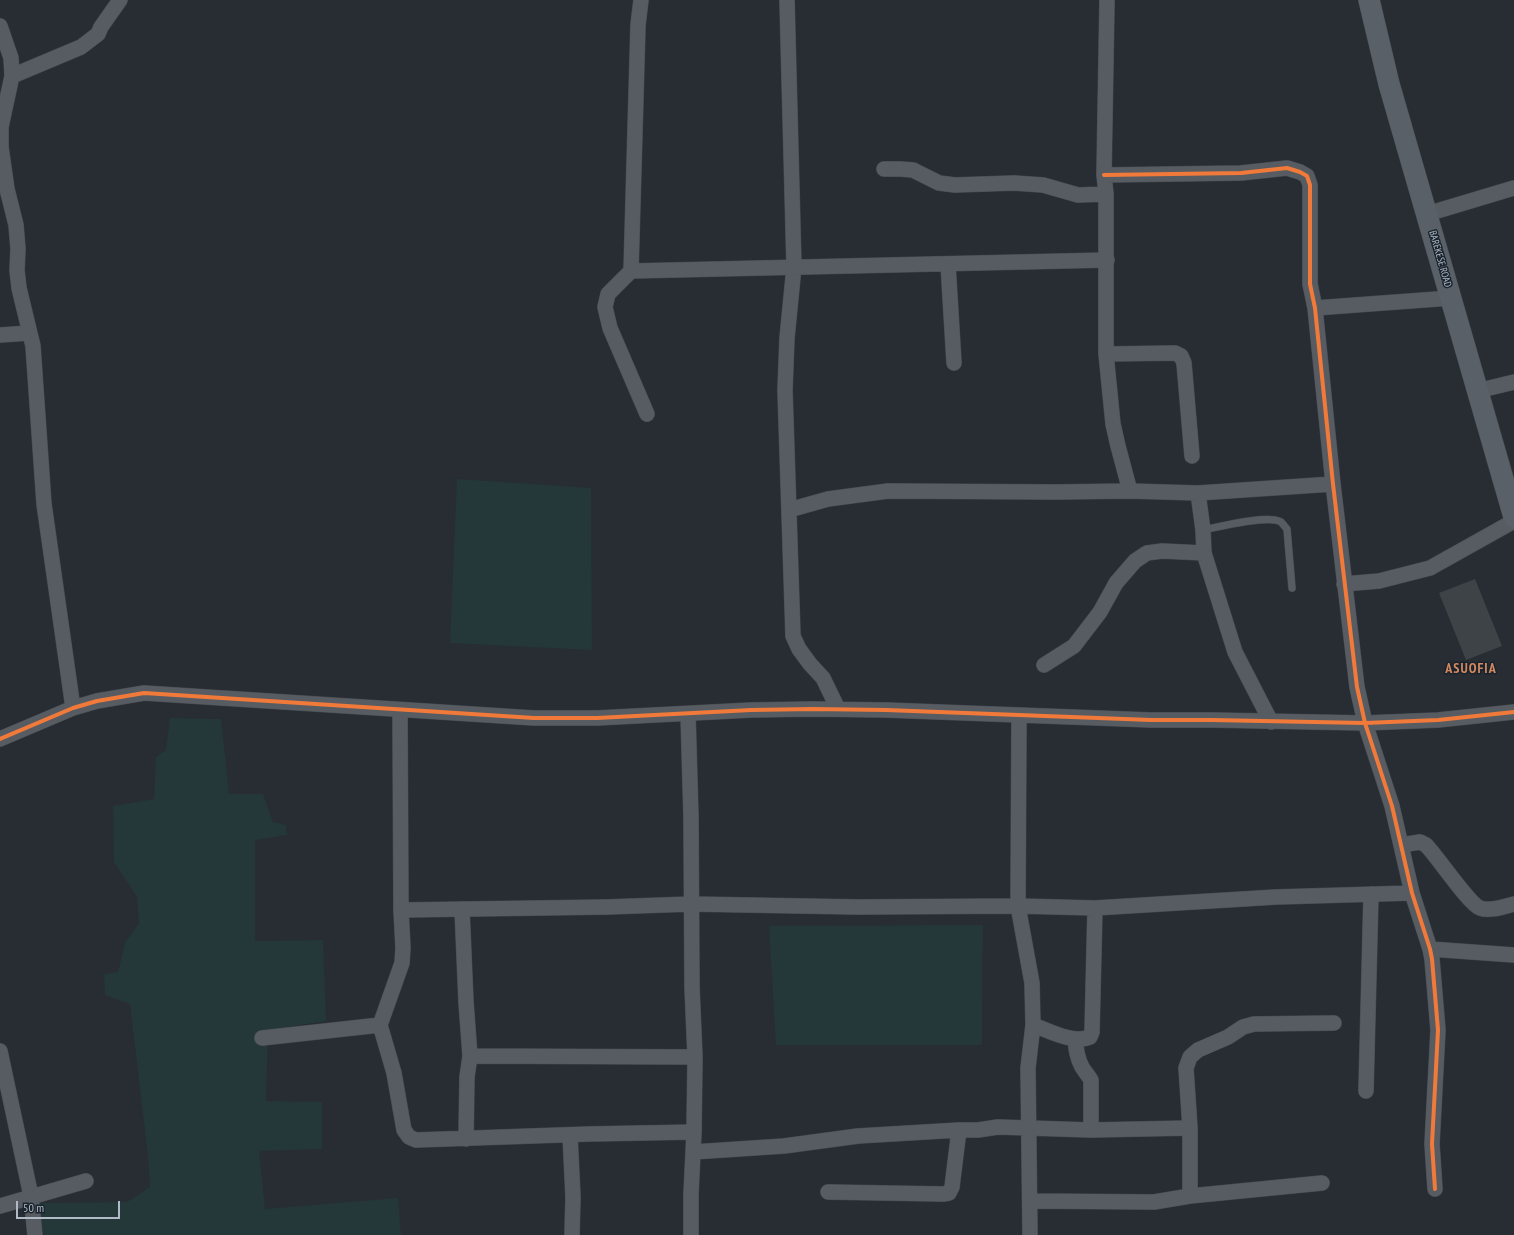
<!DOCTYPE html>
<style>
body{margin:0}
#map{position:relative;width:1514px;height:1235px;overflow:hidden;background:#272d33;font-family:"PT Sans Narrow",sans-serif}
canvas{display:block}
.scale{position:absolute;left:16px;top:1201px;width:104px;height:18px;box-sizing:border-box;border:2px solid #b0bac6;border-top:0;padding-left:5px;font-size:12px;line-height:14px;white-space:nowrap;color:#b0bac6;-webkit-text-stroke:3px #1a242e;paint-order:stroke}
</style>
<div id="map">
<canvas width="1514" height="1235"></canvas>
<div class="scale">50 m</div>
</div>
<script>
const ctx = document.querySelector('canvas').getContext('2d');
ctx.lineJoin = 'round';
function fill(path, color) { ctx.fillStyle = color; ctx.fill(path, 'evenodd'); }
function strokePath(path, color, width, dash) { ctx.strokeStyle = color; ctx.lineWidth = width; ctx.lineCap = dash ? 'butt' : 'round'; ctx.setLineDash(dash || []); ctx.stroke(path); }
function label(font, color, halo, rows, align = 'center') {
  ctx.font = font + ' "PT Sans Narrow",sans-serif'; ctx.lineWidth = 3; ctx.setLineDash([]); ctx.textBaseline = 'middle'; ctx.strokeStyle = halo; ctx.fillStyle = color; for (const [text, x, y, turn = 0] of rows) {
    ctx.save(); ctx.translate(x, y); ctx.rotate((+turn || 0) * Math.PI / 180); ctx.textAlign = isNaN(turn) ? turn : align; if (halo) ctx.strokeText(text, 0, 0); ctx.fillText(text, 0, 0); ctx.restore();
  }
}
const green = new Path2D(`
 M457,479L591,488L592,650L450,643Z
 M170,718L221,719L229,794H263L273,822L286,825L287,835L255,840V941L323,940L326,1021L268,1030L266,1101L322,1102V1149L259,1151L265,1209L398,1198L401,1235H44L38,1203L127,1202L150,1187L148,1156L130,1004L105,995L104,974L118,972L125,943L139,923L137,897L114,862L113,806L154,799L156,757L166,750Z
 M983,925L982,1045H776L769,926Z`);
const building = new Path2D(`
 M1475,579L1502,646L1466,660L1439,593Z`);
const service = new Path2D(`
 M1203,530C1219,527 1268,514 1281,522C1283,524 1285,527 1287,529L1292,588`);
const minor = new Path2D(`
 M787,0L794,267L787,338L785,390L793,636L799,649L810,664L823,678L838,709
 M1107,0L1104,175L1106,194V354L1113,424L1118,446L1130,491
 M0,26L11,58L12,76L1,127V147L7,189L16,225L18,249L17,270L19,288L33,346L44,504L73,708
 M12,76L81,47L98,34L101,27L120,0
 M884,169H900L913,170L939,183L955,185L1014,183L1043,185L1078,195L1106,194
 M1104,175L1241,173L1287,168L1300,172L1307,176L1310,185V284L1315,308L1333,484L1357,687L1365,723L1392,806L1412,893L1430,949L1432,959L1438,1030L1432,1144L1435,1189
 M1427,214L1514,188
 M948,264L954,363
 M631,271L638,25L641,0
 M1315,308L1451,298
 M0,335L29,333
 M1106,354L1175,353L1181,356L1184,363L1192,456
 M1477,391L1514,382
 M647,414L610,328L605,307L608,294L631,271L1107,260
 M1198,493L1203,530L1204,553L1235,652L1271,722
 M789,510L828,499L888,491L1056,492L1130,491L1198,493L1333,484
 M1344,584L1379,581L1430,568L1514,521
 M1044,665L1074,646L1100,612L1116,583L1135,561L1147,553L1162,551L1204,553
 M688,714L691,817L692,987L695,1057L694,1132L691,1194V1235
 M1019,715L1018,906L1032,983L1033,1025L1028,1068L1030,1235
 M0,739L73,708L97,701L144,693L534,718H597L751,710L812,709L886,710L1151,720H1212L1365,723L1438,720L1514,712
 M1401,845L1420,842L1426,845C1437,856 1469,904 1480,908C1490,912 1505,906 1514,904
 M462,909L466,1002L470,1056L467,1077L466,1139
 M401,910L607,907L691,904L858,907L1018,906L1095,908L1276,897L1412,893
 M1430,949L1514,955
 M380,1025L402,963L403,948L401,910L400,710
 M1033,1025C1050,1031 1073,1044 1090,1037L1092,1032L1095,908
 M262,1038L380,1025L394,1073L404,1130L409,1137L416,1140L589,1134L694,1132
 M1075,1039C1076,1049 1077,1058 1082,1067C1085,1072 1088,1075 1091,1080V1130
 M0,1051L31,1196L35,1235
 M470,1056L695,1057
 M1366,1091L1371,894
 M570,1135L573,1197L572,1235
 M693,1152L784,1146L858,1136L959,1130H978L998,1127L1091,1130L1190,1128
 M828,1192L943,1194L949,1193L952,1187L959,1130
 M1190,1196V1128L1186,1068L1190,1057L1198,1050L1228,1037L1243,1027L1254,1024L1334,1023
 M1030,1201L1154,1202L1190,1196L1322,1183
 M0,1206L86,1181`);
const secondary = new Path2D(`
 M1369,0L1389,84L1514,517`);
const cycleway = new Path2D(`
 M1104,175L1241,173L1287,168L1300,172L1307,176L1310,185V284L1315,308L1333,484L1357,687L1365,723L1392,806L1412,893L1430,949L1432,959L1438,1030L1432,1144L1435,1189
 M0,739L73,708L97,701L144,693L534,718H597L751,710L812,709L886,710L1151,720H1212L1365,723L1438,720L1514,712`);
const streetNames = [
 ["BAREKESE ROAD",1440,259,74]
];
const districtNames = [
 ["ASUOFIA",1471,669]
];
fill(green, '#243739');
fill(building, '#3e4348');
strokePath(service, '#45494e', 8);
strokePath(minor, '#45494e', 16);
strokePath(secondary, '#45494e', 22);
strokePath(service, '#575c62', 7);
strokePath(minor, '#575c62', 15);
strokePath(secondary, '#5a6067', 21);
strokePath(cycleway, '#f17a3a', 4);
label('10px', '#b0bac6', '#1a242e', streetNames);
ctx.letterSpacing = '1px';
label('bold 14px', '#d3885e', '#1a242e', districtNames);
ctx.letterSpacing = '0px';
</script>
